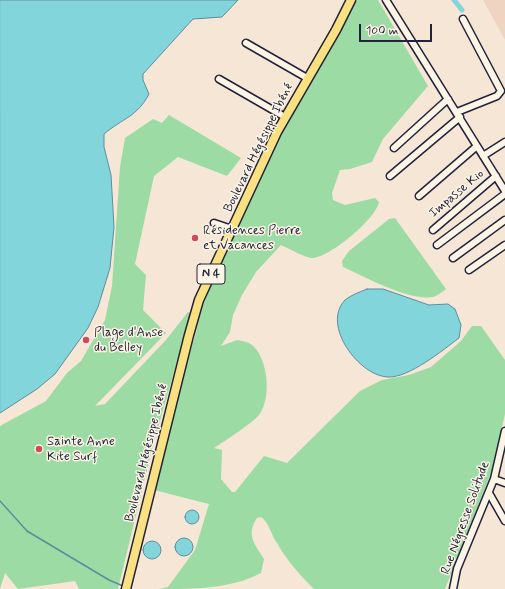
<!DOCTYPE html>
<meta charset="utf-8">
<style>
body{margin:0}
#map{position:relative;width:505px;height:589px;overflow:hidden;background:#f6e6d5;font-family:Mynerve,sans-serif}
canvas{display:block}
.scale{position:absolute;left:359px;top:24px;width:73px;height:18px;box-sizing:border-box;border:2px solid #22223b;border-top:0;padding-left:5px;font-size:12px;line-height:14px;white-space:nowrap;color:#22223b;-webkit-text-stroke:3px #fcf5e5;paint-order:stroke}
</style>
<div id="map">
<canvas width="505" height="589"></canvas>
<div class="scale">100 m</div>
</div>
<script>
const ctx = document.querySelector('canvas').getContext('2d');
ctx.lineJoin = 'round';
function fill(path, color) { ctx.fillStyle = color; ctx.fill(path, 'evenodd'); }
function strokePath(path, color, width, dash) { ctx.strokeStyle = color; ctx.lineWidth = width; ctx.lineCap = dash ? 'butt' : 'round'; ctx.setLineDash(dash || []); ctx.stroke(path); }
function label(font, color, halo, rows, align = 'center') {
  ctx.font = font + ' Mynerve,sans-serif'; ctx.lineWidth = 3; ctx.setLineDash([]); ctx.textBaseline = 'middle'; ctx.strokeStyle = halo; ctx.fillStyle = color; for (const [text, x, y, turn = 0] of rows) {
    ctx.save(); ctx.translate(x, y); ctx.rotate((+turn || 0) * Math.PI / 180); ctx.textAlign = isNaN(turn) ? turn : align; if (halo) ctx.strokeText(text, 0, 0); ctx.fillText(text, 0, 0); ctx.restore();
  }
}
const built = new Path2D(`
 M483,0H505V40Z`);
const green = new Path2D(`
 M357,0H378L428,86L383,139L372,162L350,169L340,170L332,193L333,200L345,205L375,198L379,202C376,219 329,258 312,258C306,258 288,248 281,245L256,272L242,295L233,315L230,332L221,346L237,340C242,341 248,342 252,345C268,358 272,398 259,415C250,425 226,440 214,448L222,450L221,479L232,492H235L264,456L287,463L360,391L382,380L409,375L431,367L461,341L472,326H481L505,360V414L492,471L445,589H314C300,575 287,561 277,543C271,535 269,522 261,517L257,518C246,535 254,543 264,559L261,573C231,589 193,589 159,589L168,587L195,550L209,504L154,490L160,462L205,299L287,118Z
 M169,115L241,158L227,176L178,157L154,176L135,264L146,275L143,310L166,333L95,406L105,404L166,340L188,312L191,313L153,445L118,589H79L75,581L18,589L5,573L0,589V426L46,401L67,373L81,361L105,320L112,286L120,167L125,138L153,119L162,123Z
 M395,218L446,289C442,292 437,296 433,297C408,301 366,277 343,267L342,261L349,251L389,219Z`);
const water = new Path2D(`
 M0,0H238L222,17L193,19L143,74V80L149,94C137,117 123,118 104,134V147L111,175L114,227L110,268L98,307L88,328L55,374L37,389L0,413Z
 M367,289H383L429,305L448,304L455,309L461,325L459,338C443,350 409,378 388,377C359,376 321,325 345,300C351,295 360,292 367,289Z
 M185 517a7 7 0 1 1 14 0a7 7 0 1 1-14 0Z
 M175 547a9 9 0 1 1 18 0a9 9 0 1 1-18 0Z
 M143 550a9 9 0 1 1 18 0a9 9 0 1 1-18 0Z`);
const stream = new Path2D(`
 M0,501L27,531L109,580L123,586`);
const canal = new Path2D(`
 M454,0L462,10`);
const minor = new Path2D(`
 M386,0L505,191
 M246,43L307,78
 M219,79L285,117
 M457,112L497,96L501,91L463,19
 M394,148L448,99
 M483,156L505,142
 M390,176L460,117
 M419,196L477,146
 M214,223L232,229
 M433,230L496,176
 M437,245L505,194
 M453,258L505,220
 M469,270L505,245
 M494,479L505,483
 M489,493L505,521
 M453,589L457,569L494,479L505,431`);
const major = new Path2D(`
 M126,589L189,335L199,300L277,132L336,30L351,0`);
const markers = [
 [195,238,4,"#d1495b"],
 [86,340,4,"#d1495b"],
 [39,449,4,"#d1495b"]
];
const shields = [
 [211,274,28]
];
const shieldNames = [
 ["N 4",211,274]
];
const streetNames = [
 ["Boulevard Hégésippe Ibéné",259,148,-64],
 ["Impasse Kio",457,194,-40],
 ["Boulevard Hégésippe Ibéné",147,453,-76],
 ["Rue Négresse Solitude",466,518,-70]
];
const poiNames = [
 ["Résidences Pierre",203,231],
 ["et Vacances",203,246],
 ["Plage d'Anse",94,333],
 ["du Belley",94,348],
 ["Sainte Anne",47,442],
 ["Kite Surf",47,457]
];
fill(built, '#efd4c2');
fill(green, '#9cdba4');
fill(water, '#83d5dc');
strokePath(water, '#5c8d9c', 1);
strokePath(stream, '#5c8d9c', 1.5);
strokePath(canal, '#83d5dc', 5);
strokePath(minor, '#22223b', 9);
strokePath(major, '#22223b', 11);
strokePath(minor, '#fcf5e5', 6);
strokePath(major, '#f9e181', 8);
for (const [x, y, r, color] of markers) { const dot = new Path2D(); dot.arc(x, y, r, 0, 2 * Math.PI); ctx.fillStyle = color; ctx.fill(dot); strokePath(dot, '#fcf5e5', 1.5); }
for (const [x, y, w] of shields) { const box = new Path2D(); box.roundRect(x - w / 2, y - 10, w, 20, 3); ctx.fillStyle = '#fcf5e5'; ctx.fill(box); strokePath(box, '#22223b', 1); }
label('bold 12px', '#22223b', null, shieldNames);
label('13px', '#22223b', '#fcf5e5', streetNames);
label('13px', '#22223b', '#fcf5e5', poiNames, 'left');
</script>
